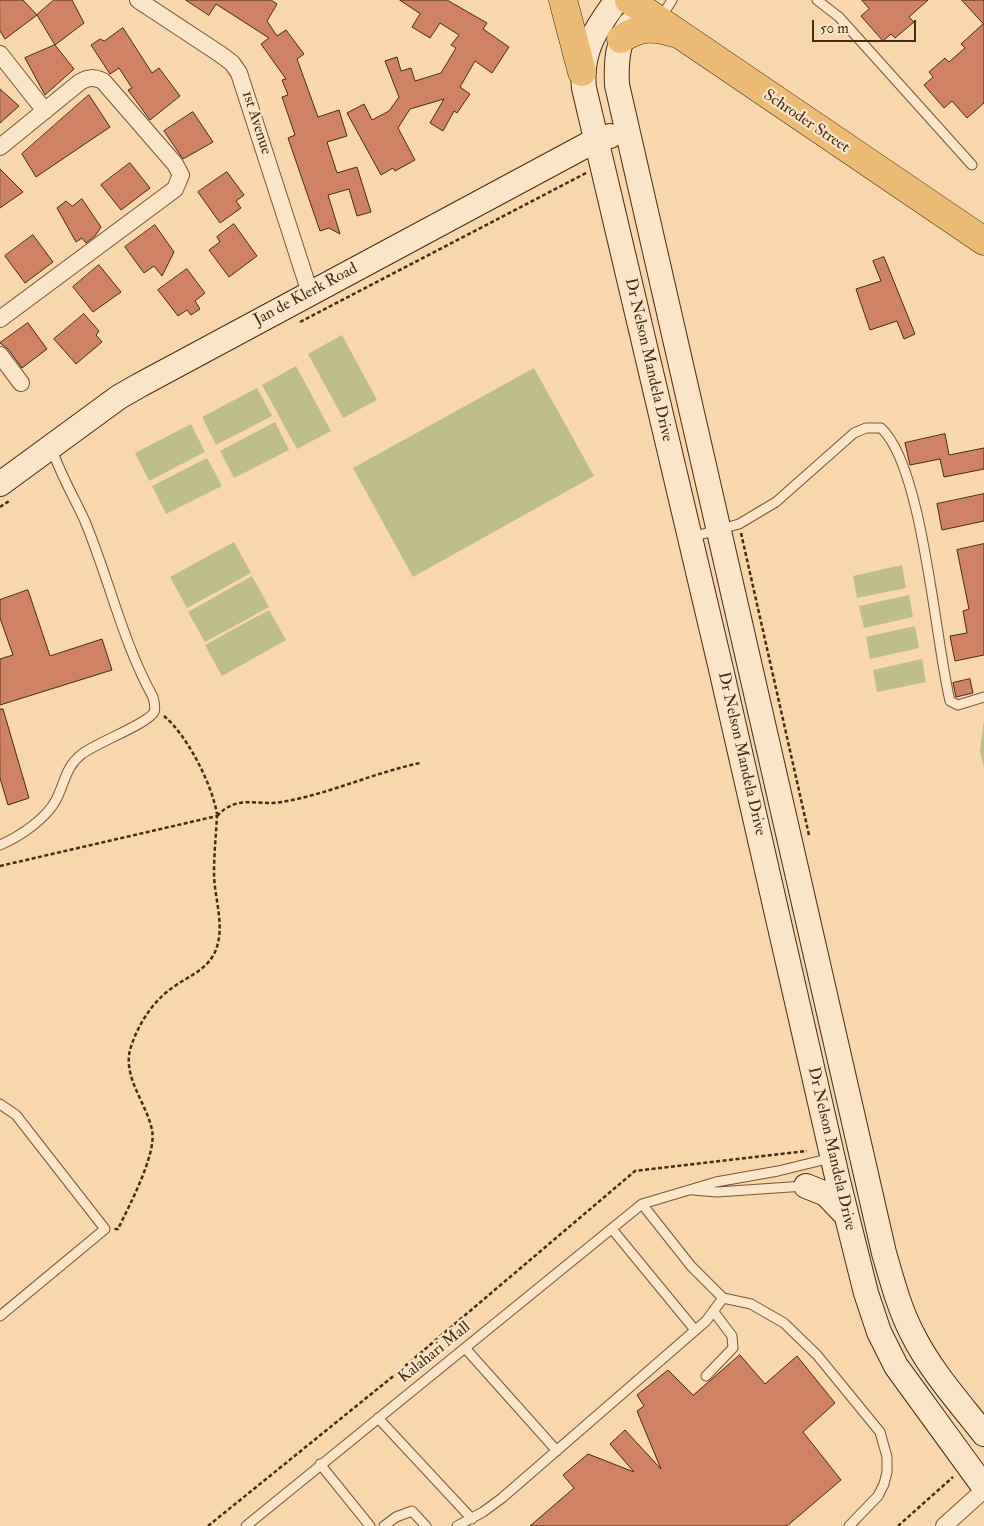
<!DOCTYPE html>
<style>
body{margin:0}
#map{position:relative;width:984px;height:1526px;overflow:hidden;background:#f7d7ab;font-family:"IM FELL Double Pica",serif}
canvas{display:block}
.scale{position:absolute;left:812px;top:20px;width:104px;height:22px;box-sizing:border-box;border:2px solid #432d17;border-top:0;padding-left:6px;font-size:15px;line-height:18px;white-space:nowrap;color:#432d17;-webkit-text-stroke:4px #fae5c8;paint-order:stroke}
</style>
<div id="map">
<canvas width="984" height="1526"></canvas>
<div class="scale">50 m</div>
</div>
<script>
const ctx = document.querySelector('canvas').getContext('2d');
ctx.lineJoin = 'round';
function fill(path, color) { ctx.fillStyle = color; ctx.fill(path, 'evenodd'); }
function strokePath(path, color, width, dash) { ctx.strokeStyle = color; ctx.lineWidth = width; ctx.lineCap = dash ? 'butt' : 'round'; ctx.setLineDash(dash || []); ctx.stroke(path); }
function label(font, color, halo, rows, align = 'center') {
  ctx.font = font + ' "IM FELL Double Pica",serif'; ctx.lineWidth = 4.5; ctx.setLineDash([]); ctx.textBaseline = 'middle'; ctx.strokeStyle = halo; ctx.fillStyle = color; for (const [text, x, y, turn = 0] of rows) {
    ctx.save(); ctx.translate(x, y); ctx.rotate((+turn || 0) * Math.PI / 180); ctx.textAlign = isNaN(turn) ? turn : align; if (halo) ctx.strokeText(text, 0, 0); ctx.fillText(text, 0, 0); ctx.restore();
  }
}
const green = new Path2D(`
 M342,335L377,400L343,418L308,354Z
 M296,366L331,431L297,449L262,385Z
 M534,368L594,476L413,577L353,468Z
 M257,388L272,416L216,445L202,417Z
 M275,422L289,450L234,478L220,451Z
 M191,424L205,452L149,481L135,453Z
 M207,458L222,486L166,514L152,486Z
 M234,542L251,573L187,608L170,577Z
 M902,565L906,588L857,598L853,576Z
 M252,576L269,607L205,642L188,612Z
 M909,595L913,617L864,628L859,606Z
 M269,610L286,640L222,676L205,645Z
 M915,626L919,648L870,659L866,637Z
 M922,659L926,682L877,692L873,670Z
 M984,720V768L980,751Z`);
const building = new Path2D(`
 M0,0H23L37,15L5,39L0,31Z
 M54,0H72L84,23L55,45L37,15Z
 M186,0H271L277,4L267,21L277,36L286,30L304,54L297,59L318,117L339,110L347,136L327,142L337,173L357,167L371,212L357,216L349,189L328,195L340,234L329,228L320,231L288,138L295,135L282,97L288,95L282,80L286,79L261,44L269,38L216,4L209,15Z
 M400,0H447L487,23L483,29L509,47L492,73L475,61L460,87L470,94L457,113L454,111L443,131L430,123L444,99L410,109L398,128L415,160L395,171L393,168L381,175L347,113L364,104L372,120L389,111L399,97L385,61L397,57L401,71L411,68L415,81L441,73L456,48L451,45L459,35L440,23L430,38L412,27L420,14Z
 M862,0H928L909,17L914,22L895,38L891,34L883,41L861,16L869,9Z
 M962,0H984V103L967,118L952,101L944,108L924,85L933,77L929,72L945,58L949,62L965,48L961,44L983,24Z
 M123,28L152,73L159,68L180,96L150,120L128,90L132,88L119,68L110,74L91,45L100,39L104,41Z
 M55,45L74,69L45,95L25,58Z
 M0,89L19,106L0,123Z
 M89,95L110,127L36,177L22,154Z
 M193,112L213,142L183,159L164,131Z
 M130,163L150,188L121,210L101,185Z
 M0,169L23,192L0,208Z
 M227,172L244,195L236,201L241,208L220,223L198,192Z
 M82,199L101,227L95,236L86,243L82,238L76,242L57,208L66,201L72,206Z
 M234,224L257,256L229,277L209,250L220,242L217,237Z
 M155,225L174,252L162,276L154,266L144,273L125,247Z
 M33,235L53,262L25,283L5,256Z
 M884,257L915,334L904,339L897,321L870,330L856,289L881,281L873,261Z
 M99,265L121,292L93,312L73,287Z
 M187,269L205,293L195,301L200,309L191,315L187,310L178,316L158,290Z
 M84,314L99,331L96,335L102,342L76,364L54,339Z
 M28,323L47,349L22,368L8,349L0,343Z
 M945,434L949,455L984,448V469L944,477L940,459L910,465L905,443Z
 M984,494V521L942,530L937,504Z
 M984,544V655L955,661L950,636L967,633L963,611L969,609L957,550Z
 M28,590L50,656L102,639L112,670L0,705V659L13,655L0,618V600Z
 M970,679L973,693L956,697L953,683Z
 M0,709H3L29,798L8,805L0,778Z
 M740,1355L765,1384L797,1356L835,1403L803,1432L841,1480L787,1526H530L574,1488L563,1475L588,1454L634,1472L610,1444L625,1430L661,1469L637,1411L644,1406L637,1395L668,1370L693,1395Z`);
const path = new Path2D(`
 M300,322L586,173
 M0,507L9,501
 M741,533L809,835
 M164,716C187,735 212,784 217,814
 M217,816C237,794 258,806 282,802C329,794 373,773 420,763
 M0,866L217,816C216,835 214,854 214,873C214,898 226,927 215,952C206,971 188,976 172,988C152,1002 137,1026 130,1050C123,1078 147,1104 152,1130C157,1154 129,1206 118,1229H114
 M208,1526L391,1378L635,1171L807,1151
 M898,1526L953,1477`);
const lane = new Path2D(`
 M817,0L839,17L972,165
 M660,19L672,0
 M692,537L739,524L776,502L854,433L866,428H881C923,466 935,640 950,701L958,705L984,697
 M0,845C19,837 46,819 56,800C65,783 65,767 82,754C96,743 149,723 154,712C156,707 154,702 153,697C122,641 109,578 84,519C73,495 60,474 52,449
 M0,1104L16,1115L105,1229L0,1316
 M693,1190L717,1192L805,1186
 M612,1229L695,1330
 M723,1298L751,1304L784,1323L817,1355L880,1432L887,1457V1472L884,1484L878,1496L849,1526
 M465,1348L557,1451
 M706,1376L733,1348L732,1336L714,1312
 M378,1418L472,1519
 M320,1464L370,1526
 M246,1526L642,1204L716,1182L778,1171L831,1158
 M384,1526L396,1517L412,1511L426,1526
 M457,1526L483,1512L502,1498L706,1321L723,1298L691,1266L642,1204`);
const street = new Path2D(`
 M138,0L220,54L232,63L239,73L310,293
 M0,54L45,111
 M0,147L80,82C89,77 93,77 103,81L175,164L181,175L175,189L0,319
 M0,355L21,383
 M944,1526L984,1490`);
const secondary = new Path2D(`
 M617,0C596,28 580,52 584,88L721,669L838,1181L866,1293L879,1332L896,1366L984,1487
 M630,24C617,42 616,63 617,85L884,1253C892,1280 899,1308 912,1333C930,1370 959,1402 984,1434
 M0,484L119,397L140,385L596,140L610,136
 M806,1186L826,1194L845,1214`);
const highway = new Path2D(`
 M563,0L582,72
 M629,0L984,241
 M621,39C639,27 653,26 674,33`);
const streetNames = [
 ["Schroder Street",806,122,34],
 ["1st Avenue",256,123,72],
 ["Jan de Klerk Road",306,295,-28],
 ["Dr Nelson Mandela Drive",648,360,77],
 ["Dr Nelson Mandela Drive",741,754,77],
 ["Dr Nelson Mandela Drive",831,1149,77],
 ["Kalahari Mall",435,1353,-39]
];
fill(green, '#bebe88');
fill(building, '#d08364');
strokePath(building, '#432d17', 1);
strokePath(lane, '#70583c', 11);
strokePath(street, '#70583c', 18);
strokePath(secondary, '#432d17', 26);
strokePath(highway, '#432d17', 29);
strokePath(path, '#432d17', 2.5, [4, 2.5]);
strokePath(lane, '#fae5c8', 9);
strokePath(street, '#fae5c8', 16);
strokePath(secondary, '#fae5c8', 24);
strokePath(highway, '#ecbc76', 28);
label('16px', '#432d17', '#fae5c8', streetNames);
</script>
